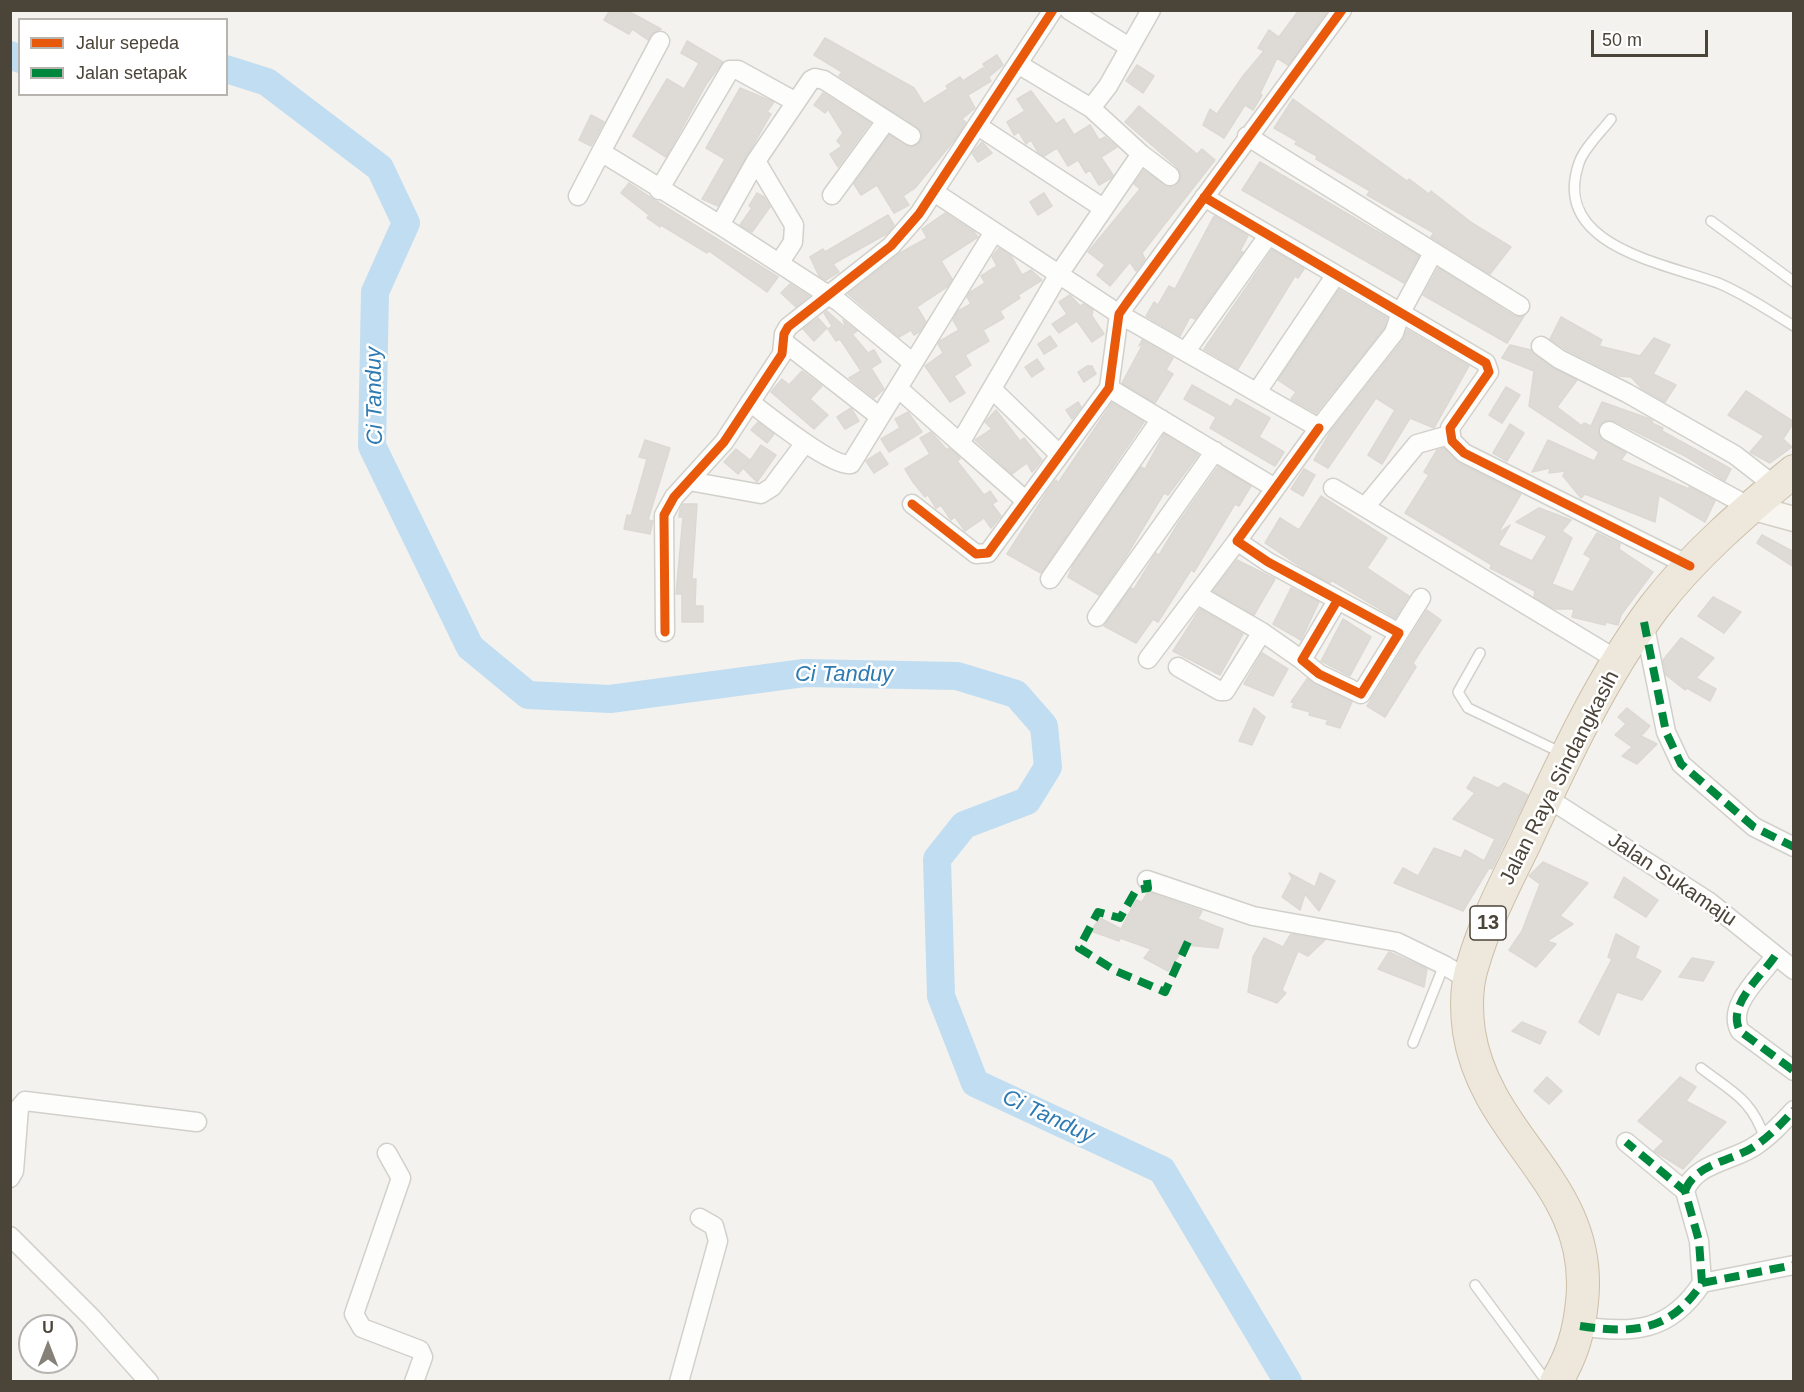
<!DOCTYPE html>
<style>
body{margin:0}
#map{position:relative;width:1804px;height:1392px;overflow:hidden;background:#f4f2ee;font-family:Arial,sans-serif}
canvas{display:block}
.frame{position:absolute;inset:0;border:12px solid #4b4439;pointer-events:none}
.legend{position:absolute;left:18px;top:18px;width:210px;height:78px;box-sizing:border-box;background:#fff;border:2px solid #b7b4b0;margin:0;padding:8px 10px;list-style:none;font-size:18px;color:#4b4439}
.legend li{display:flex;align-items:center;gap:12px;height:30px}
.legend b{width:30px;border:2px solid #b7b4b0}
.north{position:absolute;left:18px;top:1314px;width:60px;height:60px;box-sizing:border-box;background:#fff;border:2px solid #b7b4b0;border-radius:50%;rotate:0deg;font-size:16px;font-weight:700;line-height:24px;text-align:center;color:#4b4439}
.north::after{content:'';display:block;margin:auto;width:21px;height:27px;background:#868178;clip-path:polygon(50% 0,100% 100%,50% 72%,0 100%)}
.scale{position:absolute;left:1591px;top:30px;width:117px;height:27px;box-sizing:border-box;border:3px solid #4b4439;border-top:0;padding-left:8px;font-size:18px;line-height:21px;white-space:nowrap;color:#4b4439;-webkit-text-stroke:4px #fff;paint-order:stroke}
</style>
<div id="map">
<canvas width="1804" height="1392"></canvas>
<div class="frame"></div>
<ul class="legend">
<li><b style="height:8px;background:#e8590c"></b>Jalur sepeda</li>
<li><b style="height:8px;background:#00873e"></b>Jalan setapak</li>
</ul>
<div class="north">U</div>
<div class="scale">50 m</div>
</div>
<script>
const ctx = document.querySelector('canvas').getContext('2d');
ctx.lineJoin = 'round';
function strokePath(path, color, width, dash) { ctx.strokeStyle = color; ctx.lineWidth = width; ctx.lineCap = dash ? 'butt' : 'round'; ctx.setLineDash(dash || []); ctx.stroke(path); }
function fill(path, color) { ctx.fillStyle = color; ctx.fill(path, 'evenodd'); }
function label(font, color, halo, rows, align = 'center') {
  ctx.font = font + ' Arial,sans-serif'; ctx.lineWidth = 5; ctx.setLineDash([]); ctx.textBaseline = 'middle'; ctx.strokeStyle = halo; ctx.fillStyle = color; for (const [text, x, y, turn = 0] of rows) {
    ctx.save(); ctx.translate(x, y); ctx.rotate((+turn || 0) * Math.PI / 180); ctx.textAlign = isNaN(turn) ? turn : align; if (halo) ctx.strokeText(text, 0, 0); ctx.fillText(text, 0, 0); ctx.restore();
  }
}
const river = new Path2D(`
 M10,55L20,59
 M226,69L267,82L380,168L406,223L375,292L372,446L470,647L528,695L610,699L804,673L957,676L1016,694L1044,726L1048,767L1027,801L964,825L937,859L941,996L975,1083L1162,1170L1288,1382`);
const building = new Path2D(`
 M610,10H626L661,29L654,32L648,40L632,29L629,34L604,20Z
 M1299,10H1328L1288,65L1277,58L1260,94L1262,95L1253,110L1245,105L1224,138L1203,125L1210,109L1217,114L1243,76L1264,51L1258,48L1269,30L1279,37Z
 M825,38L914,88L924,104L948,89L946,86L960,77L963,81L983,68L991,81L968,95L975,108L962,119L966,122L956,138L915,188L903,196L909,205L894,213L877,185L861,195L854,184L889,135L911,147L921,142V131L839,76L842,72L814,55Z
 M687,41L723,62L707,83L666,157L633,136L667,79L684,89L699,63L681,53Z
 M997,55L1003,65L990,76L983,64Z
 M1137,65L1154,76L1143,93L1126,81Z
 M740,88L774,102L767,112L771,114L718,206L702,199L725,159L706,148Z
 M1031,91L1056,124L1064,119L1074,135L1090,125L1099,140L1105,137L1117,147L1101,157L1113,175L1111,178L1099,185L1090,170L1086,173L1078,160L1068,166L1057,148L1044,156L1038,152L1031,140L1026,144L1019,132L1014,135L1007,122L1025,111L1017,99Z
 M823,93L870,123L838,167L830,154L842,146L837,141L843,133L828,109L825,113L814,105Z
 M1293,99L1407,181L1409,179L1429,194L1431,191L1472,223L1511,247L1490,274L1431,237L1434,233L1367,195L1370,191L1316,159L1317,156L1295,144L1297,141L1274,128Z
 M1139,106L1197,154L1202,149L1215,160L1142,253L1145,259L1136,271L1130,262L1110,286L1097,275L1105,265L1088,252L1140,189L1134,184L1144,170L1168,187L1175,186L1181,178L1177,167L1125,122Z
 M591,115L604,122L591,146L579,140Z
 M982,142L992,153L978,162L972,153Z
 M1260,162L1419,256L1404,283L1242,190Z
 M629,183L653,199L778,277L767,292L709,251L707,253L661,225L660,227L647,218L649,215L621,193Z
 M757,193L764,197L770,207L752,232L740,225L752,208L749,206Z
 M1044,193L1052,206L1038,215L1030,202Z
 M945,213L974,232L978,237L941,261L952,279L947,287L917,307L926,322L919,332L914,335L911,330L899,337L848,294L900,253L927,238L922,229Z
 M888,215L894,225L888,233L833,264L839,272L826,280L819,276L810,257L823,249L825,252Z
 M1214,216L1248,236L1240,251L1243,252L1195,319L1190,317L1180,336L1146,316L1154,302L1158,305L1169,286L1175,289Z
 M999,248L1011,256L1022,275L1031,270L1042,280L1018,295L1020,298L1000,311L1004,318L983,330L989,341L965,355L971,365L954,376L965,393L950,402L925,366L943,353L938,344L940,341L959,330L953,320L958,311L971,304L967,297L969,293L985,283L981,276L997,266L992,257Z
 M1272,250L1304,269L1298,278L1295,276L1238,369L1204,349Z
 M1438,268L1514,316H1524L1507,343L1423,295Z
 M790,284L809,296L796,307L781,293Z
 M1339,290L1387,318L1384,328L1316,413L1291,399L1296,392L1278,380Z
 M1070,295L1080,306L1083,304L1093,310L1092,316L1104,334L1092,342L1077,321L1059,333L1052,324L1067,314L1059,302Z
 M827,311L846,328L843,320L857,331L852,334L868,353L874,350L881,362L871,368L884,389L874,398L849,378L861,371L840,339L836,341L828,329L832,326L824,313Z
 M1561,317L1602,340L1599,346L1628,353L1640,356L1654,338L1670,345L1653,374L1676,385L1665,402L1641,388L1631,377L1619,376L1565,349L1550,339Z
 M818,318L827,328L814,341L803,329Z
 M1407,330L1469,366L1434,428L1410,418L1382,464L1368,455L1395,410L1376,398L1328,468L1314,460L1331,431L1403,340Z
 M1050,336L1057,346L1044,354L1038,344Z
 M1142,340L1173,358L1166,370L1173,374L1155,403L1122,383L1144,342L1139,346Z
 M1510,345L1531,350L1553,368L1577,380L1557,407L1582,426L1584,423L1591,426L1602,402L1650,419L1653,421L1652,423L1663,428L1662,431L1731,469L1725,481L1687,457L1614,421H1604L1599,426L1600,437L1626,453L1621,460L1689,489V487L1715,501L1705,522L1659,495L1655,522L1585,494L1581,498L1563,476L1565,471L1549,473L1550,468L1532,472L1548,440L1594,461L1599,452L1529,406L1534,371L1502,358Z
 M1037,359L1044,369L1032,377L1025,367Z
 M1087,366H1092L1096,374L1084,382L1078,372Z
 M802,371L822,386L810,399L828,415L814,429L771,392L782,379L789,385Z
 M1192,385L1231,407L1236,399L1270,418L1259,437L1284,452L1275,466L1210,428L1216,417L1184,399Z
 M1506,387L1520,395L1502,423L1489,415Z
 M1746,391L1794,422L1783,439L1792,447L1770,463L1750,452L1764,436L1728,415Z
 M1078,402L1081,407L1072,419L1066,410Z
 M1112,403L1144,422L1041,573L1007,554L1049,489L1056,480L1058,483Z
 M851,408L859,421L845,429L837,417Z
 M996,410L1020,441L1024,438L1042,460L1032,472L1027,463L1012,474L975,440L992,429L985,422Z
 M908,412L922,432L889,452L881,439L900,428L895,419Z
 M758,422L774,434L767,443L751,430Z
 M1510,424L1524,433L1507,461L1493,453Z
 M931,432L947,450L949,448L958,456L960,459L957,461L984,495L990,491L997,501L992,504L1001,516L991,528L984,518L965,531L955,517L951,520L941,505L936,508L928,495L925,497L913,482L905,469L930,454L920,438Z
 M1164,434L1198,455L1168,495L1164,493L1125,558L1099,595L1068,577L1073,565L1141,467L1145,469Z
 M645,440L670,448L648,520L653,521L650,534L624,529L627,515L631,516L647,459L639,457Z
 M761,445L776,455L757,482L744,469Z
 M1444,448L1459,463L1521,494L1498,533L1510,525L1498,545L1532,561L1547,536L1516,522L1539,508L1571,520L1562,531L1572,538L1552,584L1573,592L1591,558L1584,554L1597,533L1620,544L1619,549L1653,572L1621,615L1618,625L1606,622L1605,625L1572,617L1574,609H1555L1534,597L1535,591L1490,568L1492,565L1405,513L1429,475L1424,472L1437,450Z
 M736,449L750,460L738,474L724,462Z
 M880,452L888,464L874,473L866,461Z
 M1218,467L1251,486L1239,506L1235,504L1194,572L1191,570L1158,622L1153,619L1136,643L1104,626L1131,588L1134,589L1156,553L1159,555L1179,522Z
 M1304,469L1315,475L1303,496L1291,489Z
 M1321,496L1387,538L1367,568L1409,596L1395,618L1331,580L1330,583L1304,569L1265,543L1280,518L1299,530Z
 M683,504H697L692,579H696L695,606H703V622H682V594H676L683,517H679L680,510Z
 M1762,535L1794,552V567L1757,543Z
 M1237,560L1275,579L1254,615L1213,591Z
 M1291,588L1319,602L1301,640L1273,624Z
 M1713,597L1741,612L1724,633L1698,616Z
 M1200,609L1243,634L1220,675L1173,651Z
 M1427,610L1441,620L1413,663L1416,667L1385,717L1367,706Z
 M1343,619L1371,637L1350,676L1321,661Z
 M1681,638L1714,658L1696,678L1716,689L1710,701L1687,688L1685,690L1666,675L1663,660Z
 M1262,653L1288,669L1273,696L1244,684Z
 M1307,679L1352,702L1340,728L1326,724L1328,720L1309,715L1310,712L1292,707L1294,703L1291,702Z
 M1254,708L1265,717L1252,745L1239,741Z
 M1627,708L1650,726L1641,736L1657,744L1637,764L1622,756L1632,747L1615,735L1626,724L1618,717Z
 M1474,777L1498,788L1504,783L1528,795L1492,869L1489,868L1463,911L1394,883L1403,868L1418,876L1434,848L1461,858L1465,850L1484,861L1495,839L1453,819L1475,793L1467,788Z
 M1543,862L1588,883L1560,916L1573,924L1547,941L1556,944L1536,967L1509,950L1522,931L1540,884L1529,876Z
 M1289,873L1315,887L1320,873L1335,881L1319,911L1305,894L1300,910L1282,897L1292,878Z
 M1624,877L1658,900L1646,917L1614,897Z
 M1148,892L1202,911L1198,919L1223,929L1218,948L1186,945L1168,971L1144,958L1151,949L1120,938L1119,941L1091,931L1100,918L1121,929L1136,900L1142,902Z
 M1291,934L1325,940L1308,956L1298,951L1282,990L1286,993L1277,1003L1248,992L1253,957L1264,938L1283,947Z
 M1616,934L1639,947L1635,958L1661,971L1642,1000L1617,992L1599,1035L1579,1022L1612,959L1608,957Z
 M1389,952L1427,969L1424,987L1378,969Z
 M1692,958L1714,962L1703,981L1679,977Z
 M1522,1022L1546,1032L1540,1044L1512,1031Z
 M1547,1077L1562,1091L1549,1104L1534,1091Z
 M1680,1077L1696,1087L1686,1101L1726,1122L1683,1169L1654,1151L1664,1141L1638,1121Z`);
const lane = new Path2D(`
 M1611,119C1602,131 1584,148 1579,163C1550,246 1664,263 1718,283C1745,294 1769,311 1794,326
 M1711,221L1794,282
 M1480,653L1458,692L1468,708L1562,753
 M1413,1043L1444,965
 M1701,1068C1732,1092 1752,1099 1765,1139
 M1475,1285L1547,1382`);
const street = new Path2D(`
 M1069,10L1129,47
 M660,41L601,152L720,225
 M1091,108L1108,86L1151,10
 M978,126L1103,208
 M911,136L824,80L815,78L811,80L756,161L720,225L839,302L913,363
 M1247,136L1520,306
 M1141,154L1170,176
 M756,161L794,225L793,242L780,262
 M659,190L730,70H738L796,102
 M934,192L1119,314L1319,428L1394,333L1401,312L1433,253
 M832,195L886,121
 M578,196L601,152
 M1204,197L1486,363L1489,372L1450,428L1452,441L1464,453L1690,566
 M784,342L880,417
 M1541,346L1559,359L1627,393L1735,455L1775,486
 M1186,351L1268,236
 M1109,388L1275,488
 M899,389L960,443L1059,274L1141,154L1091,108L1018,64
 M992,389L1060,455
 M1257,392L1335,276
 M750,402C767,415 833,468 851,464L994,232
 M1319,428L1237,541L1268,562L1399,633L1361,694L1319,674L1302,660L1337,601
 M1609,431L1750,507
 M960,443L1025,500
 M689,481L761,494L772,487L805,443
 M1333,488L1619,661
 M912,504L976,554L988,553L1109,388L1119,314L1126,304L1342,10
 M1365,507L1417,444L1449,435
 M1050,579L1161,419
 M1198,595L1262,632L1302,660
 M1097,617L1215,451
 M1644,622L1666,732L1681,764L1754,827L1794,847
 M665,632L664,515L674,497L724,442L782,354L784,334L788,327L891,246L919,214L1053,10
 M1399,633L1421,598
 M1148,659L1237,541
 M1178,667L1220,691H1225L1262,632
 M1546,797L1708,901L1794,970
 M1147,880L1253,916L1397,942L1444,965L1469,980
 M1775,956C1761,977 1726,1005 1740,1031L1794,1071
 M387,1153L401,1178L354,1314L362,1328L420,1350L423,1357L414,1382
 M10,1178L14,1171L19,1108L25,1101L197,1122
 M1685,1191C1695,1163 1733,1161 1755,1146C1770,1136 1782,1123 1794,1110
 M10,1236L92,1318L149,1382
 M1702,1283L1794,1265
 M1580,1326C1633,1334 1670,1332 1702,1283L1699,1241L1685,1191L1626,1142
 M679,1382L718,1241L714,1226L700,1218`);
const secondary = new Path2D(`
 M1750,507L1794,519`);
const highway = new Path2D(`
 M1556,1382C1572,1356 1579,1332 1582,1302C1595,1184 1486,1140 1469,1032C1466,1010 1466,985 1473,964C1485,922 1506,882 1525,843C1562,763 1601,678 1654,607C1693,556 1744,512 1794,471`);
const quiet = new Path2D(`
 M1644,622L1666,732L1681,764L1754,827L1794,847
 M1147,880L1148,888L1136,890L1120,918L1098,912L1079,948L1116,971L1165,992L1191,935
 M1775,956C1761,977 1726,1005 1740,1031L1794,1071
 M1685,1191C1695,1163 1733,1161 1755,1146C1770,1136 1782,1123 1794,1110
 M1702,1283L1794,1265
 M1580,1326C1633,1334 1670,1332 1702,1283L1699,1241L1685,1191L1626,1142`);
const cycleway = new Path2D(`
 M1204,197L1486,363L1489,372L1450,428L1452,441L1464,453L1690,566
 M1319,428L1237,541L1268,562L1399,633L1361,694L1319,674L1302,660L1337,601
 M912,504L976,554L988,553L1109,388L1119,314L1126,304L1342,10
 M665,632L664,515L674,497L724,442L782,354L784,334L788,327L891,246L919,214L1053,10`);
const shields = [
 [1488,923,36]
];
const shieldNames = [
 ["13",1488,923]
];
const streetNames = [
 ["Jalan Raya Sindangkasih",1560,778,-63],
 ["Jalan Sukamaju",1672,880,34]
];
const waterNames = [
 ["Ci Tanduy",375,396,-91],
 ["Ci Tanduy",844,675],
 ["Ci Tanduy",1048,1117,25]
];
strokePath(river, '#c0ddf1', 28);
fill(building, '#dedbd6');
strokePath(building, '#dcd9d4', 1.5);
strokePath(lane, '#d2d0cb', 12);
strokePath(street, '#d2d0cb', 21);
strokePath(secondary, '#d3cfc5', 27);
strokePath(highway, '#ccbfa9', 34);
strokePath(lane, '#fdfdfc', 9);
strokePath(street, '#fdfdfc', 18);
strokePath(secondary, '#f7f6f1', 24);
strokePath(highway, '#ede8db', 32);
strokePath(quiet, '#00873e', 8, [15, 8]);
strokePath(cycleway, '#e8590c', 9);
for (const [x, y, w] of shields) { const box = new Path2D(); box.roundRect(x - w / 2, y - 17, w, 34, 4.5); ctx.fillStyle = '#fff'; ctx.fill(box); strokePath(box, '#4b4439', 1.5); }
label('bold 20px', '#4b4439', null, shieldNames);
label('21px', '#4b4439', '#fff', streetNames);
label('italic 22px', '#2e7ab2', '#fff', waterNames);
</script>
